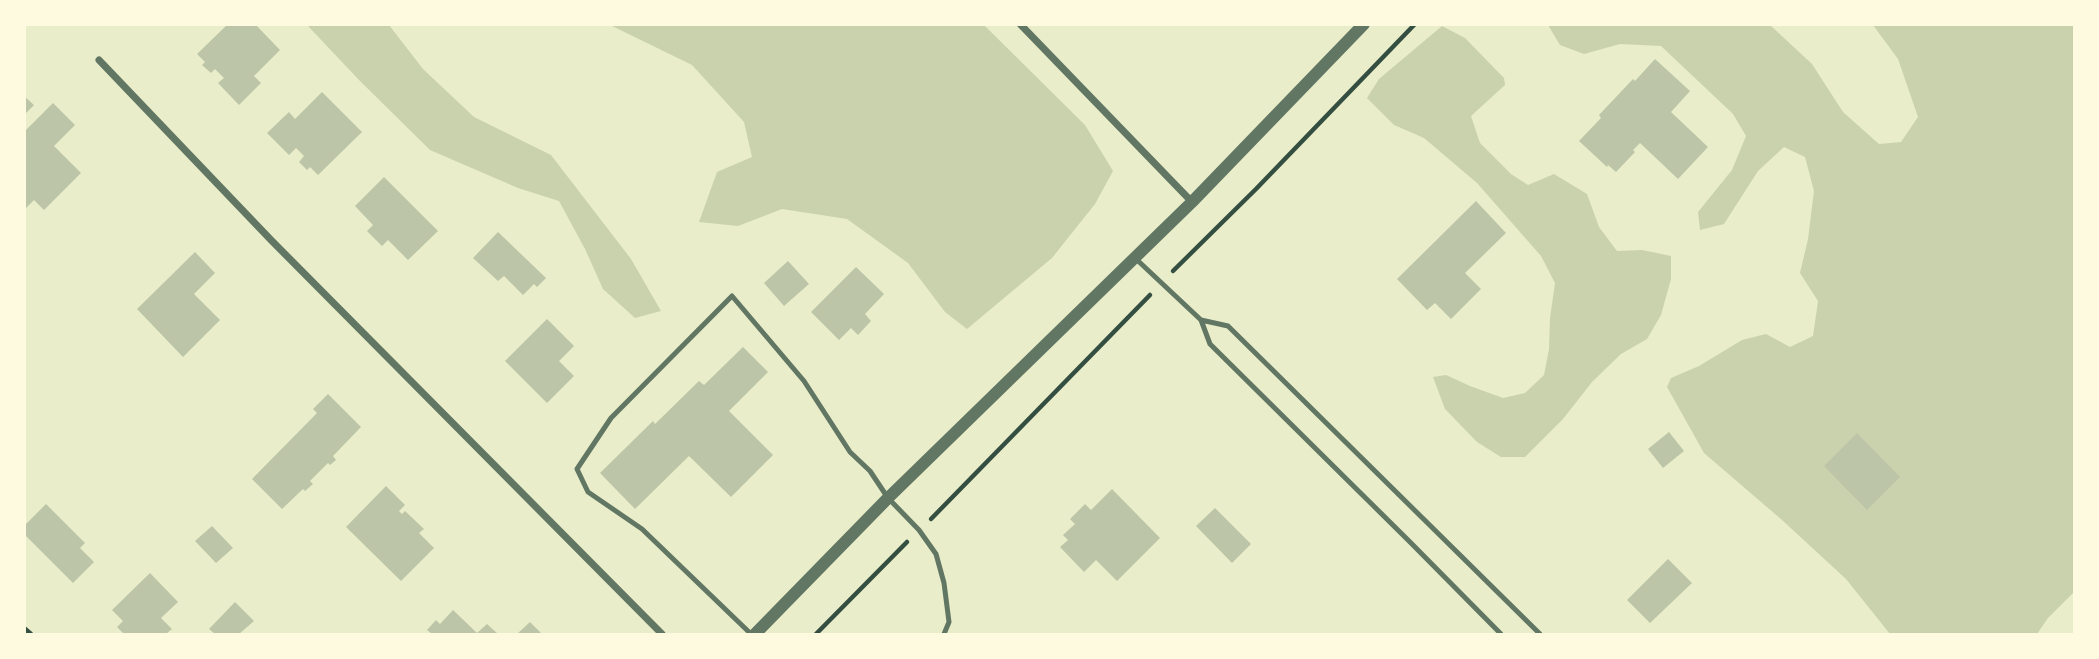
<!DOCTYPE html>
<style>
body{margin:0}
#map{position:relative;width:2099px;height:659px;overflow:hidden;background:#e9edc9;font-family:Helvetica,sans-serif}
canvas{display:block}
.frame{position:absolute;inset:0;border:26px solid #fefae0;pointer-events:none}
</style>
<div id="map">
<canvas width="2099" height="659"></canvas>
<div class="frame"></div>
</div>
<script>
const ctx = document.querySelector('canvas').getContext('2d');
ctx.lineJoin = 'round';
function fill(path, color) { ctx.fillStyle = color; ctx.fill(path, 'evenodd'); }
function strokePath(path, color, width, dash) { ctx.strokeStyle = color; ctx.lineWidth = width; ctx.lineCap = dash ? 'butt' : 'round'; ctx.setLineDash(dash || []); ctx.stroke(path); }
const green = new Path2D(`
 M307,25H389L423,69L474,117L551,155L631,259L661,311L635,318L603,289L585,249L559,201L518,188L430,150L359,80Z
 M610,25H984L1085,125L1113,171L1095,204L1052,258L967,329L945,312L908,263L847,219L782,209L738,226L699,222L717,172L752,157L744,122L692,65Z
 M1548,25H1770L1812,64L1843,112L1879,144L1901,142L1918,117L1898,59L1873,25H2074V592L2048,618L2037,634H1890L1846,579L1782,520L1704,453L1667,387L1671,378L1699,366L1742,340L1766,334L1790,347L1813,336L1818,301L1800,273L1808,239L1814,191L1805,157L1784,147L1758,171L1724,224L1700,230L1698,212L1732,170L1746,136L1733,114L1661,46L1620,44L1584,54L1560,45Z
 M1442,26L1465,38L1504,78L1505,85L1471,116L1480,143L1511,174L1528,185L1554,174L1587,194L1599,227L1617,251L1642,250L1671,256V279L1661,315L1647,339L1621,354L1592,382L1563,419L1525,457H1501L1477,442L1445,409L1433,377L1446,375L1470,386L1503,398L1525,393L1544,375L1549,349L1550,318L1555,283L1541,256L1477,183L1424,138L1394,125L1367,98L1379,79Z`);
const building = new Path2D(`
 M228,24H255L280,50L254,76L261,83L239,105L218,83L224,78L215,69L211,73L202,65L205,62L197,54Z
 M1655,59L1690,91L1671,112L1708,147L1678,179L1640,143L1633,150L1635,152L1616,172L1608,165L1607,167L1579,141L1601,118L1599,115L1633,79L1635,81Z
 M322,92L362,132L318,175L310,167L307,170L299,162L304,156L296,148L289,155L267,133L289,112L295,119Z
 M24,96L34,105L24,115Z
 M53,103L75,125L54,146L81,173L44,210L34,200L24,210V132Z
 M384,177L438,231L408,260L388,240L382,246L367,231L373,225L355,206Z
 M1476,201L1506,233L1465,273L1481,289L1451,319L1435,303L1427,310L1397,279Z
 M498,232L546,278L537,287L534,284L523,295L504,276L498,281L473,258Z
 M195,252L215,273L194,294L220,320L183,357L137,309Z
 M788,261L809,284L784,306L764,283Z
 M856,267L884,294L865,314L871,321L858,335L851,328L839,340L811,312Z
 M547,319L574,346L559,361L574,376L547,403L505,361Z
 M743,347L768,372L729,411L773,455L731,497L689,456L635,509L600,473L653,421L655,424L699,381L704,385Z
 M328,394L361,427L333,456L336,460L330,465L328,463L310,481L313,484L305,491L303,489L282,509L252,479L317,413L313,409Z
 M1669,432L1684,451L1663,468L1648,449Z
 M1857,433L1900,477L1867,510L1824,466Z
 M386,486L405,505L399,511L402,514L405,511L424,529L419,533L434,548L401,581L346,527Z
 M1112,489L1160,538L1117,581L1096,560L1084,572L1060,547L1068,540L1063,535L1075,524L1070,519L1085,504L1091,510Z
 M46,504L85,543L80,548L94,562L73,583L24,534V526Z
 M1215,508L1251,544L1232,563L1196,526Z
 M212,526L233,548L216,563L195,541Z
 M1668,559L1692,583L1650,623L1627,600Z
 M150,573L178,602L161,618L172,629L166,634H124L117,627L123,621L112,610Z
 M235,602L254,621L239,634H215L209,629Z
 M453,610L477,633L487,624L498,634H432L427,630L436,620L440,624Z
 M530,622L542,634H517Z`);
const path = new Path2D(`
 M1173,271L1256,189L1415,24
 M931,519L1150,295
 M24,628L31,634
 M816,634L907,542`);
const service = new Path2D(`
 M1135,258L1201,320L1210,344L1410,542L1501,634
 M1201,320L1228,326L1540,634
 M751,634L642,529L588,492L577,469L611,418L732,296L804,381L850,452L870,471L888,498L919,530L936,554L944,583L949,622L944,634`);
const minor = new Path2D(`
 M1020,24L1192,202
 M99,60L271,240L662,634`);
const tertiary = new Path2D(`
 M755,634L888,498L1192,202L1364,24`);
fill(green, '#cad2ad');
fill(building, '#bcc5a7');
strokePath(path, '#344e41', 4.5);
strokePath(service, '#617663', 5);
strokePath(minor, '#617663', 7);
strokePath(tertiary, '#617663', 12);
</script>
